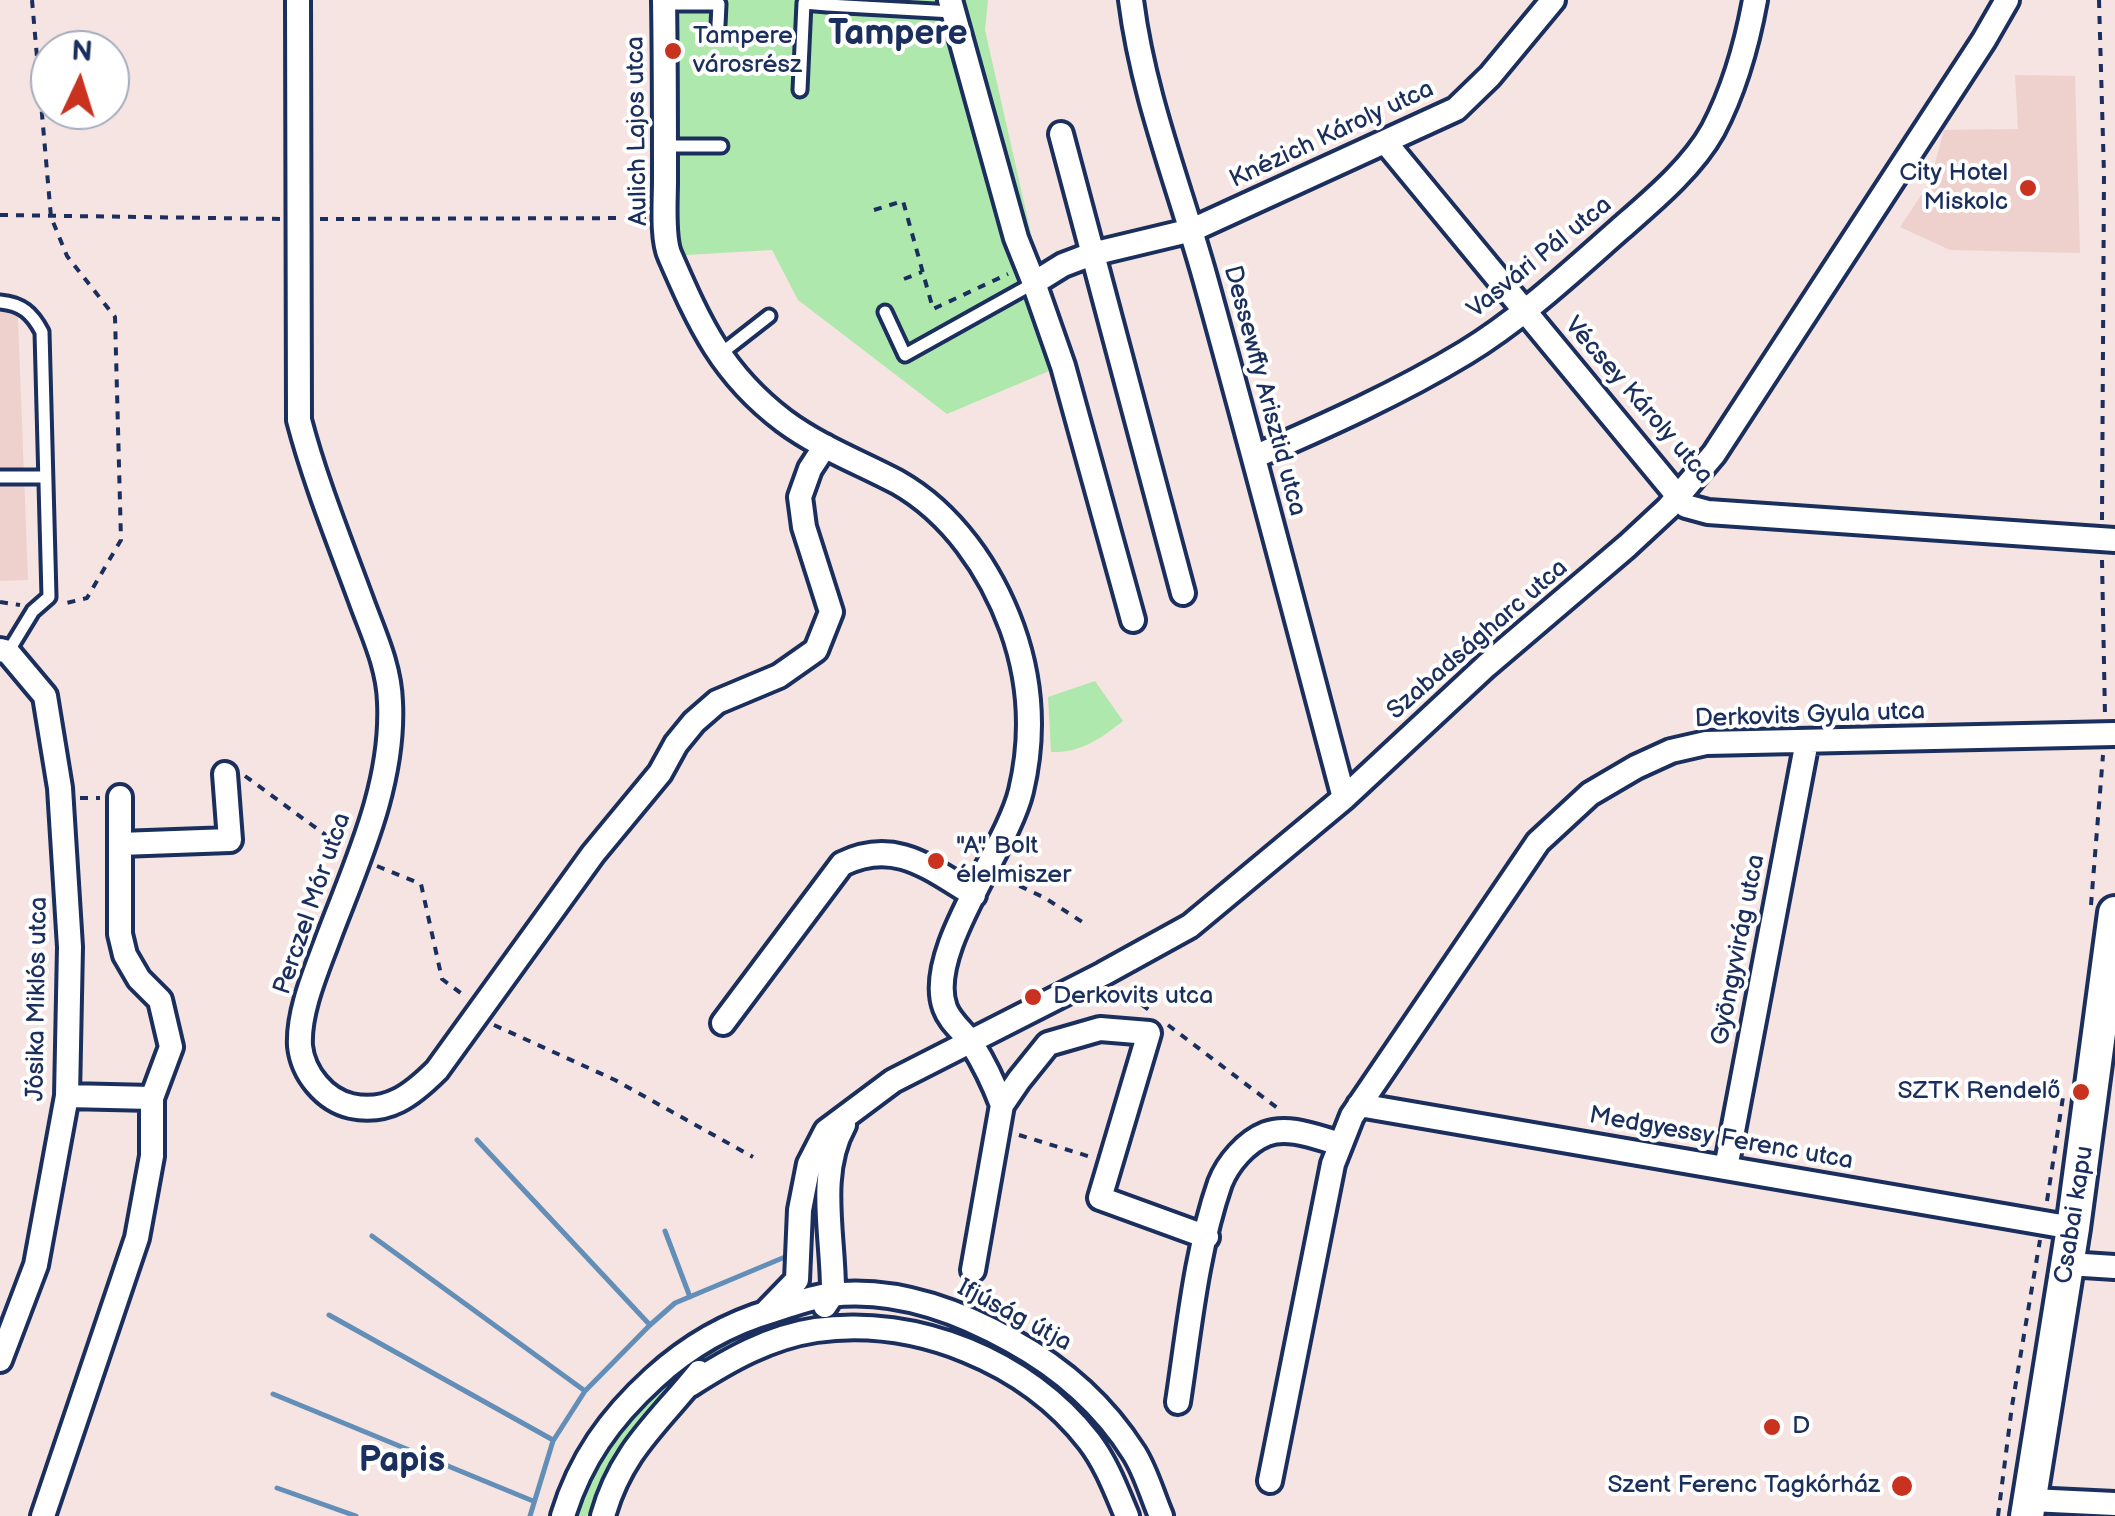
<!DOCTYPE html>
<meta charset="utf-8">
<style>
body{margin:0}
#map{position:relative;width:2115px;height:1516px;overflow:hidden;background:#f5e4e1;font-family:"Balsamiq Sans",sans-serif}
canvas{display:block}
.north{position:absolute;left:30px;top:30px;width:100px;height:100px;box-sizing:border-box;background:#fff;border:2px solid #a4acbf;border-radius:50%;rotate:4deg;font-size:28px;font-weight:700;line-height:40px;text-align:center;color:#1b2f5e}
.north::after{content:'';display:block;margin:auto;width:35px;height:45px;background:#c8321e;clip-path:polygon(50% 0,100% 100%,50% 72%,0 100%)}
</style>
<div id="map">
<canvas width="2115" height="1516"></canvas>
<div class="north">N</div>
</div>
<script>
const ctx = document.querySelector('canvas').getContext('2d');
ctx.lineJoin = 'round';
function fill(path, color) { ctx.fillStyle = color; ctx.fill(path, 'evenodd'); }
function strokePath(path, color, width, dash) { ctx.strokeStyle = color; ctx.lineWidth = width; ctx.lineCap = dash ? 'butt' : 'round'; ctx.setLineDash(dash || []); ctx.stroke(path); }
function label(font, color, halo, rows, align = 'center') {
  ctx.font = font + ' "Balsamiq Sans",sans-serif'; ctx.lineWidth = 8; ctx.setLineDash([]); ctx.textBaseline = 'middle'; ctx.strokeStyle = halo; ctx.fillStyle = color; for (const [text, x, y, turn = 0] of rows) {
    ctx.save(); ctx.translate(x, y); ctx.rotate((+turn || 0) * Math.PI / 180); ctx.textAlign = isNaN(turn) ? turn : align; if (halo) ctx.strokeText(text, 0, 0); ctx.fillText(text, 0, 0); ctx.restore();
  }
}
const built = new Path2D(`
 M2015,75L2075,76L2080,253L1950,250L1900,227L1930,182L1944,130L2018,129Z
 M0,294H17L28,580L0,581Z`);
const green = new Path2D(`
 M665,0H988L985,30L1061,366L947,414L798,300L772,250L669,256Z
 M1095,681L1123,721C1100,739 1081,753 1051,752L1048,697Z
 M777,1321C683,1359 624,1423 587,1516H573C581,1498 588,1477 598,1460C639,1393 701,1342 777,1321Z`);
const stream = new Path2D(`
 M477,1140L649,1324
 M665,1231L690,1297
 M372,1236L585,1391
 M329,1315L553,1440
 M273,1394L533,1501
 M277,1488L356,1516
 M530,1516L553,1441L585,1391L650,1325L675,1303L785,1257`);
const path = new Path2D(`
 M32,0L51,217L67,256L115,317L121,540L87,598L62,604
 M2099,0L2104,174L2102,520
 M874,210L903,201L933,309L1008,274
 M0,215L281,219
 M320,219L646,218
 M904,279L922,272
 M2102,560L2105,715
 M0,602L20,605
 M245,776L342,847
 M80,798H100
 M377,866L421,884L442,979L466,997
 M1005,879L1045,898L1087,925
 M2091,905L2103,755
 M1129,995L1153,1013
 M494,1025L615,1080L753,1157
 M1168,1025L1280,1110
 M1019,1135L1091,1157
 M2047,1201L2063,1097
 M1998,1516L2012,1406L2040,1240`);
const lane = new Path2D(`
 M827,0V5L953,12
 M665,4H719L718,25
 M800,90L804,3L827,5
 M665,146H721
 M0,302C22,304 32,313 42,332L49,597L33,611L8,652
 M885,312L905,355L1034,283
 M719,355L769,316
 M0,477H45`);
const street = new Path2D(`
 M298,0L299,420C315,481 339,540 361,600C373,633 389,666 390,702C394,784 357,862 329,936C317,969 298,1011 300,1046C303,1074 325,1100 351,1106C388,1114 412,1095 437,1070L593,854L660,773L676,744L694,722L717,702L779,676L816,650L831,612L804,527L800,497L810,469L825,446
 M664,0C665,60 665,121 665,181C665,201 662,239 670,256C700,325 722,374 784,421C819,447 859,462 897,482C952,513 991,570 1012,628C1031,681 1034,736 1021,791C1007,850 924,952 945,1008C950,1022 964,1032 972,1044C984,1063 994,1084 1002,1105
 M950,0L1016,238L1034,283
 M1131,0C1143,96 1179,185 1205,278C1253,451 1298,624 1344,798
 M1061,134L1183,593
 M1386,143L1686,506L1708,512L2115,540
 M1254,457C1326,426 1399,393 1465,353C1521,319 1571,272 1620,229C1652,201 1692,168 1713,130C1734,90 1747,44 1755,0
 M1133,620L1063,366L1034,283L1063,265L1092,254L1192,230L1456,109L1490,76L1553,0
 M0,650L8,652L45,696L60,788L70,947L67,1096L36,1265L0,1360
 M120,844L230,840L225,774
 M723,1023L842,864C895,838 929,868 974,895
 M67,1096L152,1098
 M1359,1105L2073,1228
 M1726,1168L1807,741
 M2068,1264L2115,1267
 M973,1270L1002,1105L1019,1080L1048,1044L1100,1029L1149,1033L1100,1198L1207,1237
 M825,1306L833,1294C834,1239 816,1175 844,1125
 M766,1312L797,1280L800,1210L809,1164L826,1131L893,1081L1103,974L1190,926L1344,798L1486,666L1627,546L1668,508L1714,454L1984,40L2007,0
 M690,1385C729,1360 769,1337 816,1330C916,1316 1027,1361 1089,1441C1106,1463 1116,1490 1127,1516
 M1178,1402C1189,1330 1196,1252 1220,1183C1228,1163 1246,1142 1266,1134C1289,1125 1318,1138 1341,1144
 M1270,1481L1333,1164L1352,1116L1538,842L1590,794L1636,767L1671,751L1706,743L2115,734
 M2031,1500L2115,1504
 M43,1516L137,1238L152,1156V1098L171,1047L160,1000L139,979L125,955L120,934V797
 M563,1516C580,1460 610,1418 654,1378C688,1347 727,1324 772,1311C791,1305 810,1297 830,1295C895,1287 957,1310 1012,1341C1063,1369 1103,1404 1134,1453C1146,1472 1152,1495 1161,1516
 M603,1516C621,1451 659,1422 699,1372`);
const secondary = new Path2D(`
 M2027,1516L2073,1228L2115,913`);
const markers = [
 [673,51,10,"#c8321e"],
 [2028,188,10,"#c8321e"],
 [936,861,10,"#c8321e"],
 [1033,997,10,"#c8321e"],
 [2081,1092,10,"#c8321e"],
 [1772,1427,10,"#c8321e"],
 [1902,1486,12,"#c8321e"]
];
const poiNames = [
 ["Tampere",693,37],
 ["városrész",693,66],
 ["City Hotel",2008,174,"right"],
 ["Miskolc",2008,203,"right"],
 ["\"A\" Bolt",956,847],
 ["élelmiszer",956,876],
 ["Derkovits utca",1053,997],
 ["SZTK Rendelő",2061,1092,"right"],
 ["D",1792,1427],
 ["Szent Ferenc Tagkórház",1880,1486,"right"]
];
const streetNames = [
 ["Aulich Lajos utca",638,131,-91],
 ["Knézich Károly utca",1332,135,-25],
 ["Vasvári Pál utca",1540,258,-39],
 ["Dessewffy Arisztid utca",1264,391,75],
 ["Vécsey Károly utca",1638,401,49],
 ["Szabadságharc utca",1478,640,-41],
 ["Derkovits Gyula utca",1810,716,-2],
 ["Perczel Mór utca",313,904,-71],
 ["Gyöngyvirág utca",1739,950,-79],
 ["Jósika Miklós utca",38,999,-89],
 ["Medgyessy Ferenc utca",1721,1139,10],
 ["Csabai kapu",2075,1215,-81],
 ["Ifjúság útja",1014,1316,28]
];
const districtNames = [
 ["Tampere",898,35],
 ["Papis",402,1462]
];
fill(built, '#eed1cc');
fill(green, '#afe8ac');
strokePath(stream, '#628eb7', 5);
strokePath(lane, '#1b2f5e', 19);
strokePath(street, '#1b2f5e', 30);
strokePath(secondary, '#1b2f5e', 40);
strokePath(path, '#1b2f5e', 4, [8, 8]);
strokePath(lane, '#fff', 11);
strokePath(street, '#fff', 22);
strokePath(secondary, '#fff', 32);
for (const [x, y, r, color] of markers) { const dot = new Path2D(); dot.arc(x, y, r, 0, 2 * Math.PI); ctx.fillStyle = color; ctx.fill(dot); strokePath(dot, '#fff', 4); }
label('25px', '#1b2f5e', '#fff', poiNames, 'left');
label('25px', '#1b2f5e', '#fff', streetNames);
label('bold 35px', '#1b2f5e', '#fff', districtNames);
</script>
